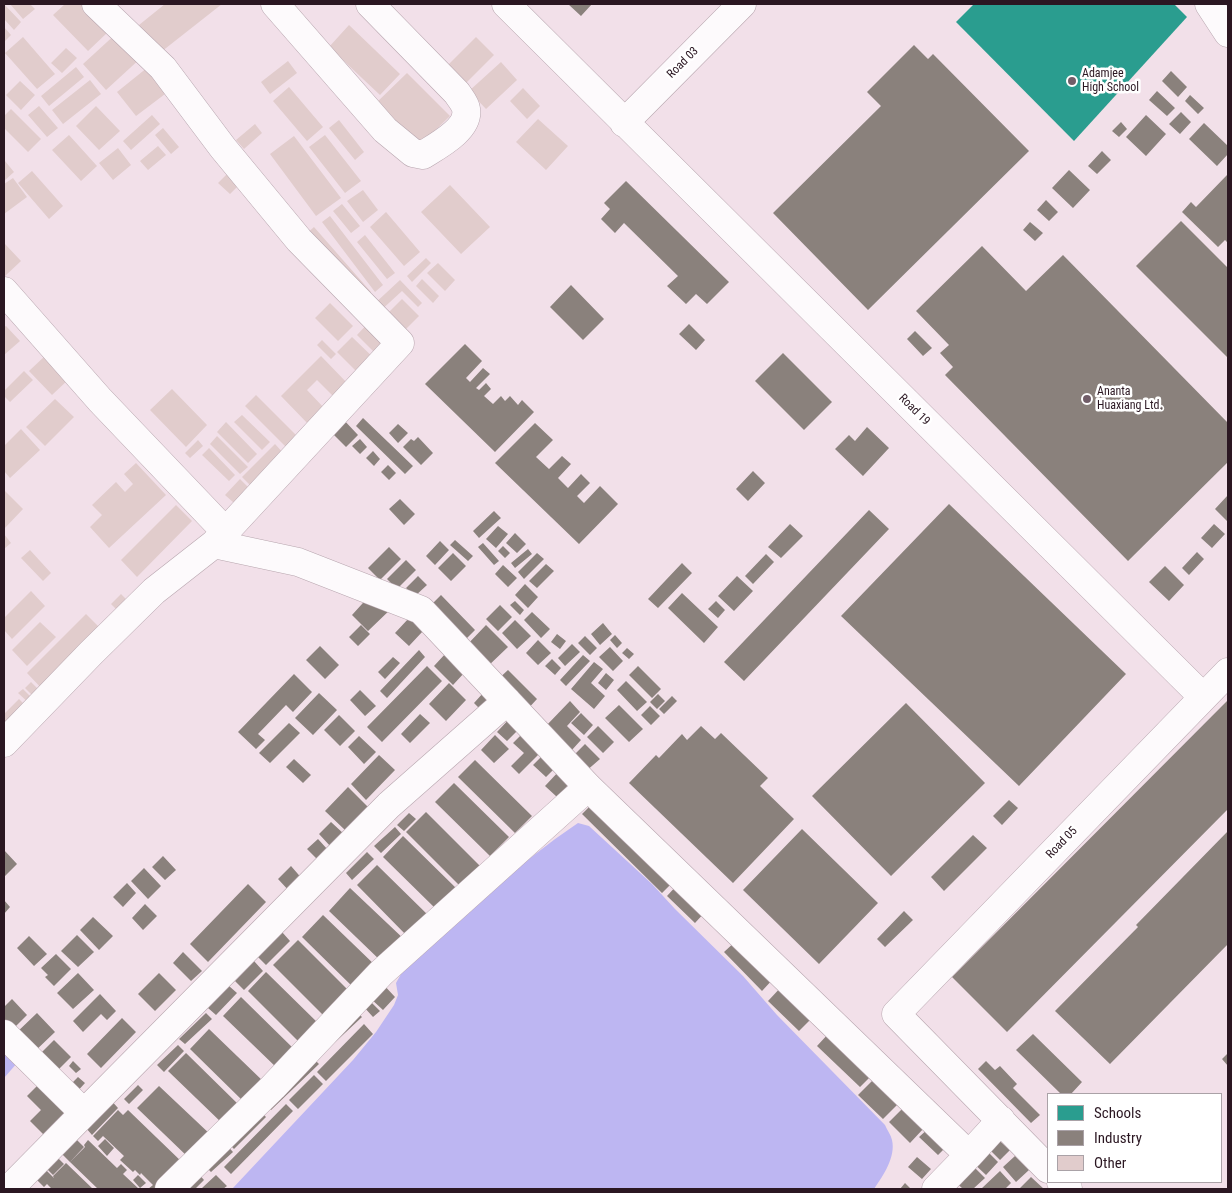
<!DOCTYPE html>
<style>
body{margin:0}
#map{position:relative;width:1232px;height:1193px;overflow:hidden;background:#f2e0e9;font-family:"Roboto Condensed",sans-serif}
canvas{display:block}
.frame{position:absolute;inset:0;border:5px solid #2b1722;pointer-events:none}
.legend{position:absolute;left:1047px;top:1093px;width:175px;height:90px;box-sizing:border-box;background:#fff;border:1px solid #aaa2a7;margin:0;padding:6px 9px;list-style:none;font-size:15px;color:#2b1722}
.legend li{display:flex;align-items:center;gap:10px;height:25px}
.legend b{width:25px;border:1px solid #aaa2a7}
</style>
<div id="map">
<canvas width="1232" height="1193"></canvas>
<div class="frame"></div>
<ul class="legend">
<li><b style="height:14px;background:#2a9d8f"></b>Schools</li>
<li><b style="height:14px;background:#8a817c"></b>Industry</li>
<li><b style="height:14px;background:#e1cccc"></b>Other</li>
</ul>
</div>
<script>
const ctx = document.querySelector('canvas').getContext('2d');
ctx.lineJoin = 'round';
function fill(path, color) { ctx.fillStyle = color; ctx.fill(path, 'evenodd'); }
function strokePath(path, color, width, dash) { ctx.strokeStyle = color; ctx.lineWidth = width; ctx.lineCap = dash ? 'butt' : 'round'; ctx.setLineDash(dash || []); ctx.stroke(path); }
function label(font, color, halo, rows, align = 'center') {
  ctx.font = font + ' "Roboto Condensed",sans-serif'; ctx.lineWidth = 5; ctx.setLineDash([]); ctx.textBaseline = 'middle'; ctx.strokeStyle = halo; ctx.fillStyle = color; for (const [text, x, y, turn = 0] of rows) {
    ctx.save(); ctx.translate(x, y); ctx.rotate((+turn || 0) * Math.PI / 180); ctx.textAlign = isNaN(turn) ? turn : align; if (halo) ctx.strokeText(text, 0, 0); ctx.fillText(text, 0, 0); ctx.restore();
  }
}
const water = new Path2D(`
 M578,823L589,826L652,884L675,909L743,976L777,1015L885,1125C887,1130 891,1135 892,1140C896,1157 883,1176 874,1189H232L353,1060L376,1032L394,1005L398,995L396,983L406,965C462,915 516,865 578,823Z
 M4,1048L18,1062L4,1078Z`);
const schools = new Path2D(`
 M974,4H1174L1187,17L1074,141L956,22Z`);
const industry = new Path2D(`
 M568,4H592L581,16Z
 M914,45L928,59L933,54L1029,151L868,310L773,213L881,106L867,92Z
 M1171,71L1187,87L1178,97L1162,81Z
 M1157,91L1175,108L1167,116L1149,100Z
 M1190,95L1204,108L1198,114L1185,101Z
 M1181,112L1191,122L1180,134L1169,124Z
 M1146,115L1166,134L1146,156L1126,137Z
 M1121,122L1127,129L1119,137L1112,131Z
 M1204,123L1228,146V154L1217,166L1189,139Z
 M1102,151L1111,160L1097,174L1088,166Z
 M1069,170L1090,190L1073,208L1052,188Z
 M1228,174V243L1225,240L1218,247L1182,212L1191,202L1196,207Z
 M626,181L729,282L707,304L696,294L686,304L667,286L678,276L624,223L615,233L601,219L610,209L604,203Z
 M1046,200L1058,212L1049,221L1037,210Z
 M1181,221L1228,268V358L1136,266Z
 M1030,222L1043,233L1035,241L1023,230Z
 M982,246L1026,291L1063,255L1228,423V462L1128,561L945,375L953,367L940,353L949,345L916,311Z
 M571,285L604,319L583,340L550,307Z
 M689,324L705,340L696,350L679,334Z
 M915,331L932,348L923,356L907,339Z
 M465,344L482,361L466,378L470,382L483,368L490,374L476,388L479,390L486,383L491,389L484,396L493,404L501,396L505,401L510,396L518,405L522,400L534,412L495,452L425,384Z
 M783,353L832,402L804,430L755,381Z
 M342,418L358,435L346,447L330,431Z
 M363,418L413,466L405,474L356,426Z
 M535,423L553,440L536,457L549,469L562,456L571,464L558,478L568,488L581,474L590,483L577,496L584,503L600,486L618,504L579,544L495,463Z
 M398,424L408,433L398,443L389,433Z
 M867,427L889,448L863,476L835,449L849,435L855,441Z
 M418,437L433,453L421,465L403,447L411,439L414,441Z
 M360,439L367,447L360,454L352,446Z
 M373,451L380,459L374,466L366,458Z
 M388,465L396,473L389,480L381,472Z
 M753,471L765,483L748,501L736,489Z
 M1228,495V522L1215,509Z
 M400,499L415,514L404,525L389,509Z
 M949,504L1126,674L1019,786L841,616Z
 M869,510L889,529L744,681L724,662Z
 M494,511L501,518L479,538L473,531Z
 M790,524L803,536L781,558L768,547Z
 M1214,524L1225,534L1212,548L1201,538Z
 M498,526L508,534L496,548L486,539Z
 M515,533L526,544L517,553L506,543Z
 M455,540L473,556L468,561L450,545Z
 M440,541L449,550L435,565L426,556Z
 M483,543L499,561L494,565L478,547Z
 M503,546L510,553L505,558L498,551Z
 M389,547L401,559L380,580L368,568Z
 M528,549L532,554L515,568L511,563Z
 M1197,552L1204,559L1189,575L1182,568Z
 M453,553L466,566L451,581L438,568Z
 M537,553L544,559L524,579L518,572Z
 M766,554L774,562L753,584L745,576Z
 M406,560L416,570L397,589L387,579Z
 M682,563L692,573L658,608L648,599Z
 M546,564L554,571L537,588L529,581Z
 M503,565L517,578L508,587L495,574Z
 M1165,566L1184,585L1169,601L1149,582Z
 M418,576L427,585L414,597L406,588Z
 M737,576L753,591L734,611L718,596Z
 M525,584L538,597L528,608L515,595Z
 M372,593L393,607L368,631L352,615Z
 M682,593L718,627L704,643L668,608Z
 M441,595L475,630L462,643L428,608Z
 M515,601L524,610L520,615L510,605Z
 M716,601L725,610L718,618L708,609Z
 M500,605L512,617L498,631L486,619Z
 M532,612L550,629L541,638L524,620Z
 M409,618L423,631L409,646L395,633Z
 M515,620L531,636L517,649L502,633Z
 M603,623L612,634L600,645L591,634Z
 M361,625L370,634L358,646L349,637Z
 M486,625L508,647L486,668L465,647Z
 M557,634L566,641L560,649L551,642Z
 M615,635L622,643L617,648L610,640Z
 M585,636L597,648L590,655L578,643Z
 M538,640L551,653L538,665L526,653Z
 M572,644L580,652L565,666L558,658Z
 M320,646L339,665L325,679L306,660Z
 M610,647L623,661L613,671L599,657Z
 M627,648L634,654L629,659L622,653Z
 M419,650L425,657L387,698L380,691Z
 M446,653L465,672L453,685L434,666Z
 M583,655L590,661L566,686L560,680Z
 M393,657L400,663L385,679L378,672Z
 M552,659L561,668L555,675L545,666Z
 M594,662L603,669L591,683L605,696L594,709L571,689Z
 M427,666L442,681L382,742L367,727Z
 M638,666L661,689L652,698L629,675Z
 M508,670L537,699L525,712L495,682Z
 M606,673L614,680L606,690L598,683Z
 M294,674L312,692L293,712L286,705L258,734L265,740L256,749L238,732Z
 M626,681L647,702L637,711L617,690Z
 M449,683L466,700L446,721L429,704Z
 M360,690L376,706L365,716L350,700Z
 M484,692L493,701L483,712L474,703Z
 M319,693L337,710L313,735L295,718Z
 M658,694L665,701L657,709L650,702Z
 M672,696L677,701L664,714L659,709Z
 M1228,700V809L1007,1032L952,977Z
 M570,701L580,712L567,726L581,740L571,751L545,727Z
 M906,703L985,783L891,876L812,796Z
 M619,705L643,729L629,742L605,718Z
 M650,706L660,716L651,725L641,715Z
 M581,713L593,725L584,735L571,723Z
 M420,714L430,723L410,743L401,734Z
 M339,715L355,731L340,746L324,730Z
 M511,717L521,727L507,741L497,732Z
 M289,723L300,733L270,763L259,753Z
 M598,726L614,742L603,753L587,737Z
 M701,726L715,739L721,733L768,778L760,786L794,819L733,883L629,783L656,755L659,758L682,734L687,740Z
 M523,733L542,751L519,774L511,766L524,753L513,743Z
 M495,735L509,749L494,763L481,750Z
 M359,736L376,752L364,764L348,747Z
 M585,744L600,759L585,772L571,758Z
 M544,754L557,766L546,777L533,765Z
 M379,755L395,770L366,800L351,784Z
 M294,759L311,775L303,783L286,767Z
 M475,760L532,816L515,833L458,777Z
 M560,770L572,781L557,797L545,786Z
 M454,783L509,837L490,856L435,802Z
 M348,787L368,807L345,830L325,811Z
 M1009,800L1018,808L1002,825L993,816Z
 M594,802L674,881L662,893L582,814Z
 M426,812L480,866L460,886L406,832Z
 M409,813L416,819L404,831L397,825Z
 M331,822L344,834L331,847L319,834Z
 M395,827L401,834L381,853L374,846Z
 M802,829L878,903L819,964L743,890Z
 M1228,831V944L1110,1064L1055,1011L1138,927L1136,925Z
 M973,835L987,848L944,891L931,877Z
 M403,836L458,890L437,910L383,857Z
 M318,839L328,850L318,860L307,849Z
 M4,850L17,864L4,877Z
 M367,852L374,859L352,880L346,873Z
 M163,856L176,870L165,880L152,867Z
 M377,865L430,917L409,938L357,885Z
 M291,866L304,881L291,893L278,879Z
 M144,868L161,886L148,899L131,881Z
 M127,883L136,893L123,907L113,897Z
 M248,884L266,902L208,962L190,944Z
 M678,884L706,911L695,923L667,896Z
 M350,888L406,941L384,964L329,911Z
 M4,900L10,907L4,914Z
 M145,904L157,916L143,930L132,918Z
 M904,911L913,920L885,947L877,939Z
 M323,915L378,968L357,991L302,937Z
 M93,917L113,936L99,950L80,930Z
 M282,932L290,941L266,965L257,956Z
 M77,935L94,952L78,967L61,951Z
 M29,936L47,954L34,966L17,948Z
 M298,940L353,995L328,1020L273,965Z
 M737,940L774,978L762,991L724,952Z
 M183,952L202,971L191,981L173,963Z
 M56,954L71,969L54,986L45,977L48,975L41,968Z
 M254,961L263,971L244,990L235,981Z
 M266,972L321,1026L302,1045L248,991Z
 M78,973L94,990L73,1009L57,993Z
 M159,973L176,990L155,1011L138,994Z
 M382,983L395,997L383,1010L369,997Z
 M783,985L815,1015L799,1031L768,1001Z
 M229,986L237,993L216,1015L208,1008Z
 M100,994L116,1011L107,1020L101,1014L83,1032L73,1021Z
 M241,997L296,1051L278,1069L223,1016Z
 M12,999L27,1015L11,1031L4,1023V1007Z
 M369,1000L380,1011L373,1017L363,1006Z
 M355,1010L362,1017L330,1047L324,1040Z
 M37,1013L55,1032L32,1054L14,1035Z
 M206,1013L212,1019L185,1044L179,1039Z
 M122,1018L136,1032L101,1068L87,1054Z
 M364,1024L373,1034L326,1081L317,1072Z
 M209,1029L265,1083L245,1103L190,1049Z
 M829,1033L872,1075L860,1087L817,1046Z
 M1033,1034L1082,1082L1071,1094H1061L1016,1050Z
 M54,1040L71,1057L52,1076L35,1059Z
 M178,1045L184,1051L164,1072L157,1065Z
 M186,1053L241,1107L224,1125L168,1071Z
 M1228,1053V1066L1222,1059Z
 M310,1055L319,1064L271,1110L262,1101Z
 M73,1061L81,1069L76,1073L69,1066Z
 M986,1061L995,1070L1000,1066L1017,1084L1013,1088L1040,1115L1031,1123L978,1069Z
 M314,1075L323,1084L298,1109L289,1100Z
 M878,1075L903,1099L883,1119L858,1095Z
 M78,1077L85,1083L75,1094L68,1087Z
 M44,1079L75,1110L47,1138L30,1121L41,1110L27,1096Z
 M138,1085L143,1090L129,1104L124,1099Z
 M159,1086L212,1136L190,1159L137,1108Z
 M109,1098L118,1108L92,1135L86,1128Z
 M286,1104L293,1111L231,1174L224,1167Z
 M903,1108L924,1128L910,1143L889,1122Z
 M258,1109L266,1117L234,1149L226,1141Z
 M118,1110L123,1115L128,1110L184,1164L159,1189H148L153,1185L141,1173L140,1175L135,1170L133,1172L120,1160L124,1156L103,1136L98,1141L93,1136Z
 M929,1128L947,1146L938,1155L919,1137Z
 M993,1135L1010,1150L1000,1160L984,1144Z
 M73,1136L84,1147L70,1162L59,1151Z
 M105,1139L114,1148L107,1156L98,1146Z
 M88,1140L117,1168L121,1164L127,1170L123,1174L139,1189H98L70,1162L85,1147L84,1145Z
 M223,1141L233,1152L211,1172L201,1162Z
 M982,1146L998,1162L986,1175L969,1159Z
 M50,1150L64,1164L53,1175L39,1161Z
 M1015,1156L1029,1170L1016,1182L1003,1167Z
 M917,1157L931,1169L922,1179L908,1167Z
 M968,1161L985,1178L973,1189H963L951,1178Z
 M66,1163L93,1189H52L47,1184L44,1187L32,1175L41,1165L54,1178L53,1176Z
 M196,1171L204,1180L195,1189H176Z
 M1000,1171L1011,1183L1005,1189H981Z
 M138,1175L146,1183L140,1188L133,1180Z
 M216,1175L227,1186L223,1189H203L202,1188Z
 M1031,1177L1044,1189H1019Z
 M905,1183L911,1189H900Z`);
const building = new Path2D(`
 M4,4L21,22L14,30L4,19Z
 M10,4H30L35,9L23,19Z
 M65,4H81L108,32L88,51L53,15Z
 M165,4H222L161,52L139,25Z
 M349,25L400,74L380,95L329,47Z
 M4,27L11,35L5,41L4,40Z
 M119,31L142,57L106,90L83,64Z
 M23,37L55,74L37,89L5,53Z
 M476,37L494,55L465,84L447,66Z
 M66,48L77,58L62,73L51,63Z
 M288,61L297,73L270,94L261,82Z
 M501,62L517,80L486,109L469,91Z
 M153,63L173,88L136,116L117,92Z
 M76,67L84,77L49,106L41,96Z
 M407,73L450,116L417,148L375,104Z
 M90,80L101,94L63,124L52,110Z
 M20,81L35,95L21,110L6,95Z
 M289,87L323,127L307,141L273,101Z
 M523,88L540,106L527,119L510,101Z
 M39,106L58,128L47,137L28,115Z
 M96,106L120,131L99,150L76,126Z
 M11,109L41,139L28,152L4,128V116Z
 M152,115L160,124L131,150L123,141Z
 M538,119L568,146L546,170L516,142Z
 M339,120L364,152L355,160L329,128Z
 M255,124L262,133L244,149L236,140Z
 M163,128L179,147L171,154L155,135Z
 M69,135L97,166L81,181L52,150Z
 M325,135L361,181L345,193L309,147Z
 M294,136L341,198L316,216L270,154Z
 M158,146L166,155L148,170L140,161Z
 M118,148L131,165L113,180L99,163Z
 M5,161L14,172L4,181V162Z
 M32,171L63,206L49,219L18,183Z
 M228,173L239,185L230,194L218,183Z
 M13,178L27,197L4,214V184Z
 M450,185L490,227L461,254L421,212Z
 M363,190L378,210L363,222L347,201Z
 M342,204L360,226L351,233L333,211Z
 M386,212L420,252L404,266L370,227Z
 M330,216L383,285L375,292L322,222Z
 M314,227L371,292L362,300L305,235Z
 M365,235L395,273L387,279L357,242Z
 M5,244L21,261L4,277V246Z
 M426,258L431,263L412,282L407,276Z
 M438,263L455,280L445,291L427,273Z
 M422,279L439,296L433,303L416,286Z
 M400,280L422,303L418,307L402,291L378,313L372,306Z
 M402,299L419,316L401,334L384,317Z
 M330,303L353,326L338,341L315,318Z
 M370,321L393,345L380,358L357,335Z
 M6,326L20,341L4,355V327Z
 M352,337L378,362L362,377L337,352Z
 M322,340L336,354L331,359L317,345Z
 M46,355L69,379L52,395L29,371Z
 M321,356L350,386L336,399L317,380L307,390L326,410L310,426L281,396Z
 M24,371L33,380L10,402L4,396V391Z
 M172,389L207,425L186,447L150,410Z
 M256,395L302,441L291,452L245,406Z
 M55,399L74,417L45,446L26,427Z
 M242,415L270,442L262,450L234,422Z
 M226,422L257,454L248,463L217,432Z
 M21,429L40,450L10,478L4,471V446Z
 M217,436L248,467L240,474L210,444Z
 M198,440L203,446L190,458L185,453Z
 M275,444L285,455L252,487L242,477Z
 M209,448L235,475L229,481L202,455Z
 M136,463L166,495L109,548L90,527L102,515L92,505L116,482L125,492L133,484L124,474Z
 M240,479L249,488L234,503L225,495Z
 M4,490L23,509L4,529Z
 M176,505L192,521L137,577L121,560Z
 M4,534L11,543L4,549Z
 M30,550L51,573L43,581L21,558Z
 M31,591L45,606L12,639L4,630V618Z
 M121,594L133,606L123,616L111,604Z
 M86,614L104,632L44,691L27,673Z
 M40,622L56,637L27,666L12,650Z
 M31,682L44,695L38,701L25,688Z
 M23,689L35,701L31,705L18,693Z
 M19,699L29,709L10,728L4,722V714Z`);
const minor = new Path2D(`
 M96,4L163,68L223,148L299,240L400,343L214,544L298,562L421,610L588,787L969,1155L1001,1120
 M275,4L385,130L413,153L423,155C437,146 470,129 466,109C465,103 460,98 457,93L370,4
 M506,4L1203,697
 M1209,4L1228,33
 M624,123L742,4
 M4,291L100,400L225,531
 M4,743L91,653L154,591L214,544
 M4,1034L84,1113L389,805L507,701
 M1048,1169L896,1014L1228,672
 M1061,1182L1068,1189
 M9,1189L84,1113
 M169,1189L273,1087L381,973L588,787
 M936,1189L969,1155`);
const markers = [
 [1072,81,5,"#715d68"],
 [1087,399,5,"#715d68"]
];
const streetNames = [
 ["Road 03",683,63,-45],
 ["Road 19",914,410,45],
 ["Road 05",1062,843,-46]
];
const poiNames = [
 ["Adamjee",1082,74],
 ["High School",1082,88],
 ["Ananta",1097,392],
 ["Huaxiang Ltd.",1097,406]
];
fill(water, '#bdb6f2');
fill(schools, '#2a9d8f');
fill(industry, '#8a817c');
fill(building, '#e1cccc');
strokePath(minor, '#b7a5ae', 29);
strokePath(minor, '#fdfafc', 28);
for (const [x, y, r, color] of markers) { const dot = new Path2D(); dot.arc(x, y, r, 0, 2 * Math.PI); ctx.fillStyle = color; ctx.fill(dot); strokePath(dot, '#fff', 2); }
label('12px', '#2b1722', '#fff', streetNames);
label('12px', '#2b1722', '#fff', poiNames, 'left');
</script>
